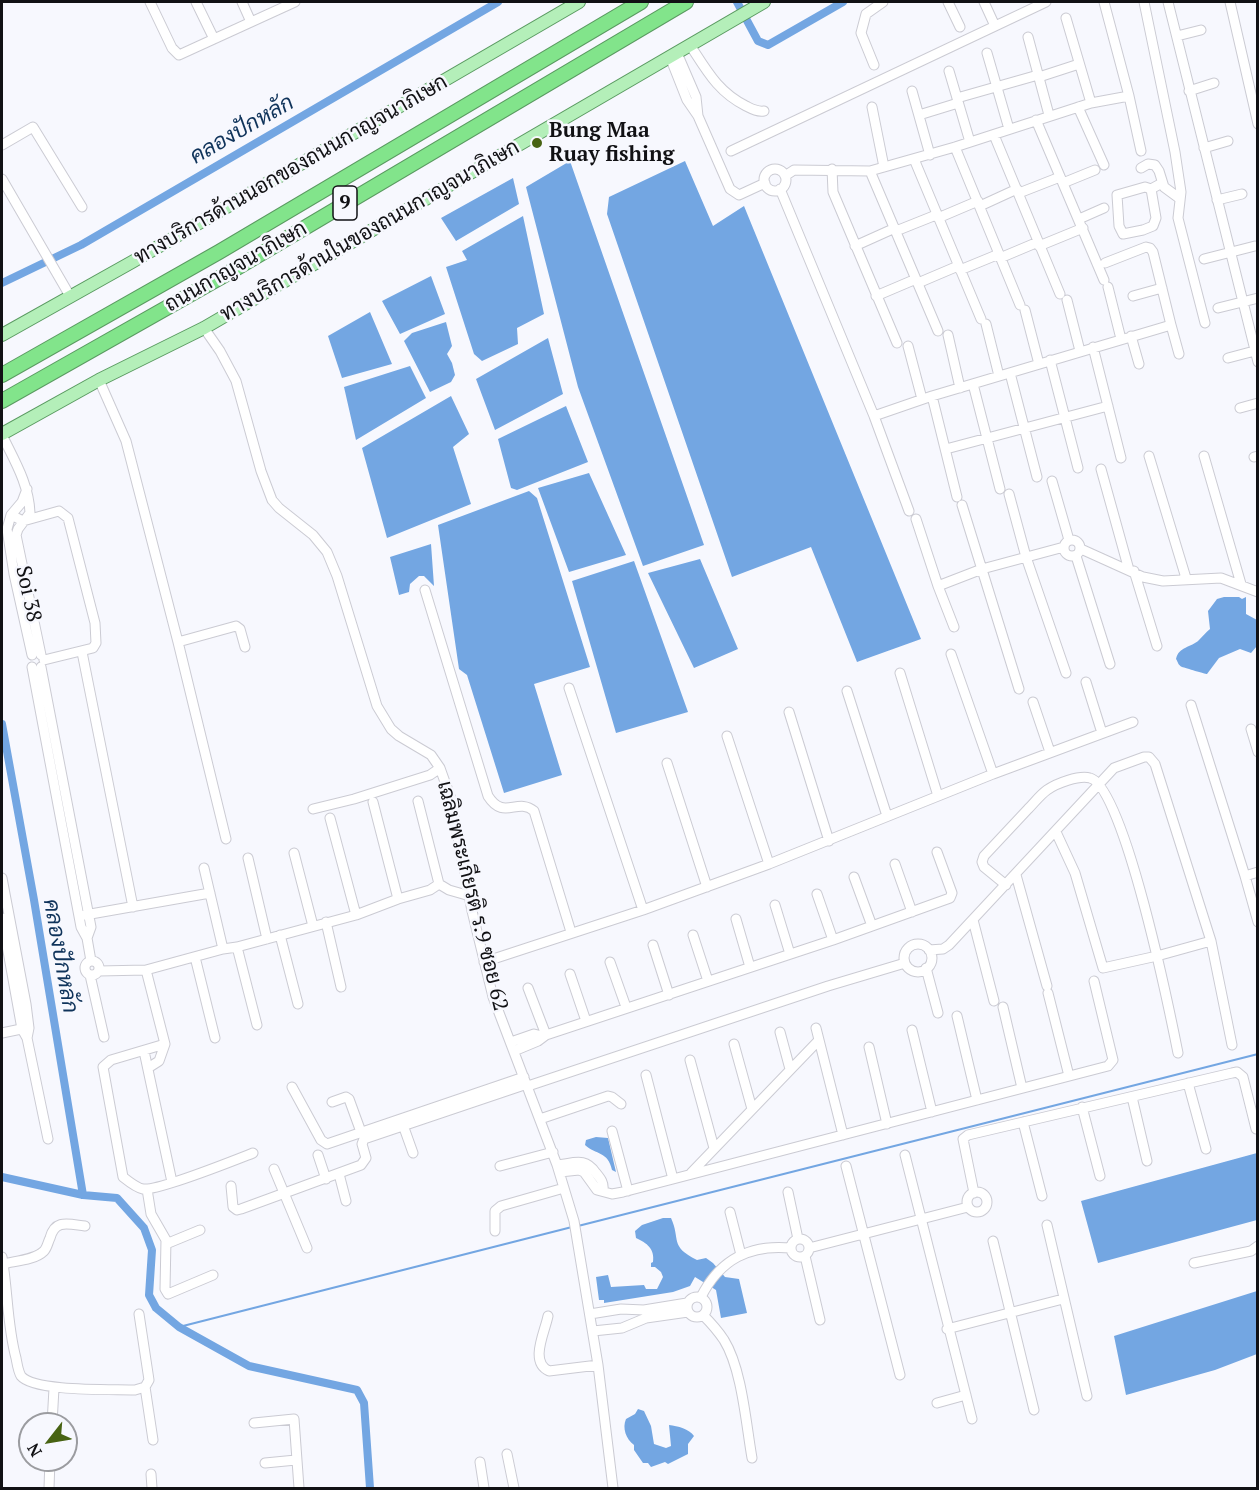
<!DOCTYPE html>
<meta charset="utf-8">
<style>
body{margin:0}
#map{position:relative;width:1259px;height:1490px;overflow:hidden;background:#f7f8fe;font-family:"PT Serif",serif}
canvas{display:block}
.frame{position:absolute;inset:0;border:3px solid #111114;pointer-events:none}
.north{position:absolute;left:18px;top:1412px;width:60px;height:60px;box-sizing:border-box;background:#f7f8fe;border:2px solid #9b9ca0;border-radius:50%;rotate:239deg;font-size:16px;font-weight:700;line-height:24px;text-align:center;color:#111114}
.north::after{content:'';display:block;margin:auto;width:21px;height:27px;background:#486313;clip-path:polygon(50% 0,100% 100%,50% 72%,0 100%)}
</style>
<div id="map">
<canvas width="1259" height="1490"></canvas>
<div class="frame"></div>
<div class="north">N</div>
</div>
<script>
const ctx = document.querySelector('canvas').getContext('2d');
ctx.lineJoin = 'round';
function fill(path, color) { ctx.fillStyle = color; ctx.fill(path, 'evenodd'); }
function strokePath(path, color, width, dash) { ctx.strokeStyle = color; ctx.lineWidth = width; ctx.lineCap = dash ? 'butt' : 'round'; ctx.setLineDash(dash || []); ctx.stroke(path); }
function label(font, color, halo, rows, align = 'center') {
  ctx.font = font + ' "PT Serif",Sarabun,serif'; ctx.lineWidth = 5; ctx.setLineDash([]); ctx.textBaseline = 'middle'; ctx.strokeStyle = halo; ctx.fillStyle = color; for (const [text, x, y, turn = 0] of rows) {
    ctx.save(); ctx.translate(x, y); ctx.rotate((+turn || 0) * Math.PI / 180); ctx.textAlign = isNaN(turn) ? turn : align; if (halo) ctx.strokeText(text, 0, 0); ctx.fillText(text, 0, 0); ctx.restore();
  }
}
const water = new Path2D(`
 M570,161L704,545L643,566L578,387L526,187Z
 M685,161L713,226L744,206L921,639L857,662L811,547L732,577L607,214L609,197Z
 M513,178L519,204L456,241L441,218Z
 M523,216L544,314L517,328L518,344L482,361L474,354L446,267L467,260L462,251Z
 M431,276L445,314L400,334L382,301Z
 M370,312L392,364L342,378L328,336Z
 M446,322L452,346L447,354L452,363L455,375L451,382L430,392L404,341L412,333Z
 M548,338L563,394L495,430L476,379Z
 M410,366L426,398L356,440L344,387Z
 M451,396L469,434L453,447L471,504L387,538L362,448Z
 M566,406L588,462L517,490L511,488L498,439Z
 M589,473L626,555L569,572L538,488Z
 M529,491L537,498L590,667L534,684L562,775L504,793L467,675L459,669L438,525Z
 M431,544L434,586L424,576H419L410,584L409,592L399,595L390,557Z
 M700,559L738,649L694,668L648,573Z
 M634,561L688,712L616,733L572,581Z
 M1224,597H1239L1242,599L1246,597V614L1257,620V646L1251,653L1240,649L1219,658L1207,674C1205,674 1186,668 1182,667C1178,665 1178,662 1176,659C1179,646 1191,648 1199,640C1203,636 1206,632 1210,629L1208,611L1217,599Z
 M596,1137L608,1138L616,1172L612,1170C608,1151 596,1155 585,1145L586,1140Z
 M1257,1153V1220L1098,1263L1081,1201Z
 M663,1218H671C681,1240 669,1246 697,1260L706,1258L713,1263L725,1277L739,1279L747,1313L721,1318L716,1290L695,1277L690,1286L673,1292L604,1303V1300H599L596,1277L608,1275L611,1287L644,1285L646,1289H657L663,1277L661,1272L655,1267H651V1263L653,1262C655,1249 647,1243 636,1238L635,1231L642,1225Z
 M1257,1291V1354L1215,1370L1126,1395L1114,1336Z
 M638,1409L644,1411L651,1426L654,1444L666,1448L671,1446L669,1425C678,1426 689,1429 694,1436L688,1444V1454L668,1464L665,1462L651,1467L648,1463H643L634,1450V1445C626,1439 622,1428 626,1419L635,1414Z`);
const stream = new Path2D(`
 M578,1226L1258,1054
 M179,1327L572,1227`);
const canal = new Path2D(`
 M737,2L758,41L768,45L843,2
 M2,283L81,245L498,2
 M2,724L34,900L83,1195
 M2,1177L83,1195L117,1198L144,1228L152,1250L149,1295L156,1308L179,1327L249,1366L357,1390L364,1403L370,1488`);
const minor = new Path2D(`
 M150,2L172,48L179,55L295,2
 M196,2L214,39
 M242,2L251,22
 M948,2L960,27
 M984,2L995,26
 M1104,2L1129,96
 M1144,2L1175,152L1181,192L1178,218L1205,323
 M1168,2L1258,362
 M1230,2L1258,124
 M1066,18L1091,103
 M1177,36L1201,30
 M1028,37L1049,115
 M690,45C707,71 718,92 746,106C752,109 757,112 764,111
 M677,53L696,97L698,116
 M987,53L1009,129
 M670,57L687,100L698,116L730,189L739,195L765,183
 M874,65L861,33L866,14L883,2
 M949,71L970,142
 M1039,77L1079,64
 M912,91L930,155
 M1189,91L1214,83
 M957,98L1038,75
 M872,107L884,167
 M1078,107L1104,165
 M919,115L958,103
 M1036,120L1104,280
 M994,135L1060,294
 M2,145L33,127L82,207
 M955,147L1020,305
 M1204,148L1228,141
 M731,151L1046,2
 M914,159L981,319
 M1141,168L1148,164L1155,165L1159,171L1164,187L1179,198
 M832,169L833,192L897,343
 M764 180a11 11 0 1 1 22 0a11 11 0 1 1-22 0Z
 M870,171L938,331
 M785,176L794,170L870,171L955,147L1091,103L1129,96L1141,151
 M2,179L70,296
 M1063,183L1095,170
 M780,189L874,416L909,511
 M1151,189L1145,187L1117,195L1119,226L1123,234L1143,230L1153,226L1156,218L1151,189L1162,183
 M1019,193L1060,177
 M1217,200L1242,194
 M980,206L1017,189
 M938,218L978,201
 M1079,219L1104,208
 M896,231L936,215
 M855,246L895,228
 M1039,246L1083,228
 M1000,258L1038,242
 M1204,259L1255,246
 M960,270L999,254
 M918,283L958,266
 M1108,287L1121,339
 M876,296L916,279
 M1133,296L1162,288
 M1067,300L1080,351
 M1218,308L1258,298
 M1025,310L1039,364
 M986,324L999,376
 M1171,325L1179,354
 M204,328L220,351L236,381L261,471L272,500L279,508L313,535L327,552L337,576L377,706L391,729L399,736L431,755L440,768L450,796L472,911L493,997L557,1165L574,1221L598,1365L613,1488
 M948,335L960,388
 M1131,336L1139,364
 M908,346L922,399
 M1093,347L1121,458
 M1228,358L1258,350
 M1050,360L1078,468
 M1010,373L1037,477
 M99,380L126,441L178,642L226,839
 M973,384L1000,489
 M932,396L957,497
 M1240,408L1258,403
 M874,416L932,396L1171,325L1153,252L1150,248L1146,247L1105,263
 M2,435C14,460 29,484 30,513L18,529L16,535L41,655
 M946,449L1108,406
 M1149,456L1186,578
 M1204,456L1241,584
 M1254,457L1258,456
 M1101,469L1129,570
 M1052,481L1069,540
 M27,489L22,502L11,515L7,529L14,574L32,655
 M1009,494L1026,557L1066,673
 M962,505L1019,689
 M11,515L23,521L59,511L68,518L95,623L96,643L93,648L44,660
 M916,519L938,586L954,627
 M1064 548a8 8 0 1 1 16 0a8 8 0 1 1-16 0Z
 M1081,549L1143,577L1163,581L1221,578L1258,592
 M1076,556L1110,664
 M1134,571L1157,646
 M938,586L982,569L1064,547
 M425,590L488,796C504,821 517,797 534,811L571,932
 M178,642L236,626L240,629L245,647
 M82,652L133,907
 M951,654L993,774
 M32,667L81,927L87,938L91,961
 M41,667L91,927L87,938
 M900,673L938,796
 M1086,682L1102,733
 M569,688L643,910
 M847,691L887,816
 M1033,702L1050,752
 M1191,705L1245,876L1258,922
 M789,712L829,841
 M1251,729L1258,752
 M727,736L769,864
 M667,763L707,887
 M373,802L398,899
 M313,809L354,799L430,775L440,768
 M330,818L356,915
 M1056,832L1075,873L1103,968L1157,956L1211,941
 M294,853L313,926
 M248,858L267,939
 M895,864L912,912
 M204,868L223,949
 M1016,875L1047,986
 M1245,876L1258,872
 M854,877L872,926
 M2,878L26,1004L29,1028L27,1038
 M439,884L449,890L470,896
 M1006,885L984,867L982,862L984,856C999,840 1013,825 1028,809C1034,803 1040,795 1047,790C1057,783 1079,775 1090,778C1124,786 1170,1013 1178,1053
 M817,894L833,940
 M775,905L790,954
 M85,915L210,893
 M2,918L22,1029L27,1038L48,1139
 M736,919L750,967
 M973,920L994,1001
 M326,922L341,987
 M280,935L298,1004
 M693,935L708,981
 M904 958a14 14 0 1 1 28 0a14 14 0 1 1-28 0Z
 M653,945L669,995
 M237,947L257,1025
 M929,950L943,949L949,945L1114,768L1144,757H1149L1155,764L1211,941L1232,1045
 M195,957L215,1038
 M85 968a7 7 0 1 1 14 0a7 7 0 1 1-14 0Z
 M484,962L643,910L769,864L993,774L1133,722
 M610,962L626,1007
 M926,968L938,1013
 M146,970L165,1044L159,1061L148,1068
 M99,971L146,970L223,949L237,947L356,915L398,899L430,890L439,884L418,801
 M570,974L586,1021
 M90,975L104,1037
 M528,988L546,1035
 M1048,993L1069,1076
 M1003,1007L1022,1088
 M957,1016L977,1100
 M816,1028L843,1135
 M912,1030L932,1112
 M780,1032L790,1069
 M2,1033L26,1028
 M511,1042L534,1034L542,1036
 M165,1044L111,1060L103,1067L123,1177C128,1181 137,1188 143,1189C158,1191 235,1160 253,1153
 M734,1044L752,1109
 M869,1047L887,1124
 M144,1051L172,1182
 M514,1051L538,1041L546,1035L833,940L950,898L952,893L937,852
 M690,1060L714,1148
 M646,1075L673,1179
 M1188,1083L1206,1149
 M528,1086L828,986L905,963
 M292,1087L321,1140L327,1144L524,1077
 M1132,1097L1147,1161
 M332,1102L346,1097L349,1099L361,1132
 M1082,1107L1100,1176
 M540,1119L608,1096L612,1097L621,1104
 M1023,1122L1042,1196
 M403,1125L413,1153
 M612,1131L628,1191
 M318,1155L326,1179
 M905,1155L972,1419
 M557,1165C575,1163 585,1157 596,1173C601,1179 604,1183 603,1190
 M500,1166L553,1152
 M846,1166L900,1375
 M274,1169L307,1248
 M560,1172L579,1170L584,1172L597,1190L612,1194L623,1192L1108,1066L1113,1060L1094,981
 M691,1173L819,1040
 M339,1174L346,1201
 M231,1186L233,1207L237,1210L241,1209L361,1165L366,1158L362,1144L364,1139L527,1084
 M147,1189L151,1214L166,1240L165,1289L168,1294L213,1275
 M788,1192L798,1239
 M967 1202a10 10 0 1 1 20 0a10 10 0 1 1-20 0Z
 M974,1193L963,1139L968,1135L1232,1073L1237,1072L1243,1077L1256,1129
 M730,1212L741,1255
 M1047,1225L1087,1396
 M495,1231V1211L501,1206L564,1188
 M791 1248a9 9 0 1 1 18 0a9 9 0 1 1-18 0Z
 M993,1241L1034,1410
 M166,1244L200,1230
 M809,1248L968,1207
 M805,1256L820,1320
 M2,1257C8,1291 7,1325 16,1358C17,1363 18,1371 21,1376C34,1392 113,1389 135,1390L145,1387L149,1380L139,1314
 M1194,1263L1251,1251L1258,1246
 M3,1264C15,1261 35,1260 44,1251C47,1248 48,1242 50,1238C55,1219 68,1224 85,1226
 M687 1307a10 10 0 1 1 20 0a10 10 0 1 1-20 0Z
 M701,1297C720,1259 750,1244 791,1248
 M590,1314L621,1309L644,1310L687,1303
 M703,1315C711,1323 718,1331 724,1340C742,1369 746,1424 752,1458
 M548,1316C545,1332 529,1362 549,1371L598,1365
 M947,1329L1063,1299
 M593,1331L622,1328L646,1318L688,1312
 M145,1387L153,1440
 M937,1403L966,1395
 M254,1423L294,1419L299,1488
 M52,1424L54,1388
 M507,1454L514,1488
 M480,1462L484,1488
 M265,1463L296,1460
 M151,1474L152,1488
 M49,1488L50,1460`);
const major = new Path2D(`
 M2,335L132,262L579,2
 M2,434L99,380L204,328L764,2`);
const highway = new Path2D(`
 M2,375L219,252L641,2
 M2,401L230,272L686,2`);
const markers = [
 [537,143,6,"#486313"]
];
const shields = [
 [345,203,24]
];
const shieldNames = [
 ["9",345,203]
];
const poiNames = [
 ["Bung Maa",549,131],
 ["Ruay fishing",549,155]
];
const streetNames = [
 ["ทางบริการด้านนอกของถนนกาญจนาภิเษก",291,170,-30],
 ["ทางบริการด้านในของถนนกาญจนาภิเษก",370,231,-30],
 ["ถนนกาญจนาภิเษก",236,267,-30],
 ["Soi 38",28,594,78],
 ["เฉลิมพระเกียรติ ร.9 ซอย 62",472,896,76]
];
const waterNames = [
 ["คลองปักหลัก",242,130,-30],
 ["คลองปักหลัก",60,956,80]
];
fill(water, '#73a6e2');
strokePath(stream, '#73a6e2', 2);
strokePath(canal, '#73a6e2', 8);
strokePath(minor, '#cbcbd3', 11);
strokePath(major, '#5a9a61', 14);
strokePath(highway, '#5a9a61', 16);
strokePath(minor, '#fff', 9);
strokePath(major, '#b4efb9', 12);
strokePath(highway, '#82e48b', 14);
for (const [x, y, r, color] of markers) { const dot = new Path2D(); dot.arc(x, y, r, 0, 2 * Math.PI); ctx.fillStyle = color; ctx.fill(dot); strokePath(dot, '#f7f8fe', 2); }
for (const [x, y, w] of shields) { const box = new Path2D(); box.roundRect(x - w / 2, y - 17, w, 34, 4.5); ctx.fillStyle = '#f7f8fe'; ctx.fill(box); strokePath(box, '#111114', 1.5); }
label('bold 20px', '#111114', null, shieldNames);
label('bold 21px', '#111114', '#f7f8fe', poiNames, 'left');
label('21px', '#111114', '#f7f8fe', streetNames);
label('italic 22px', '#0f335a', '#f7f8fe', waterNames);
</script>
